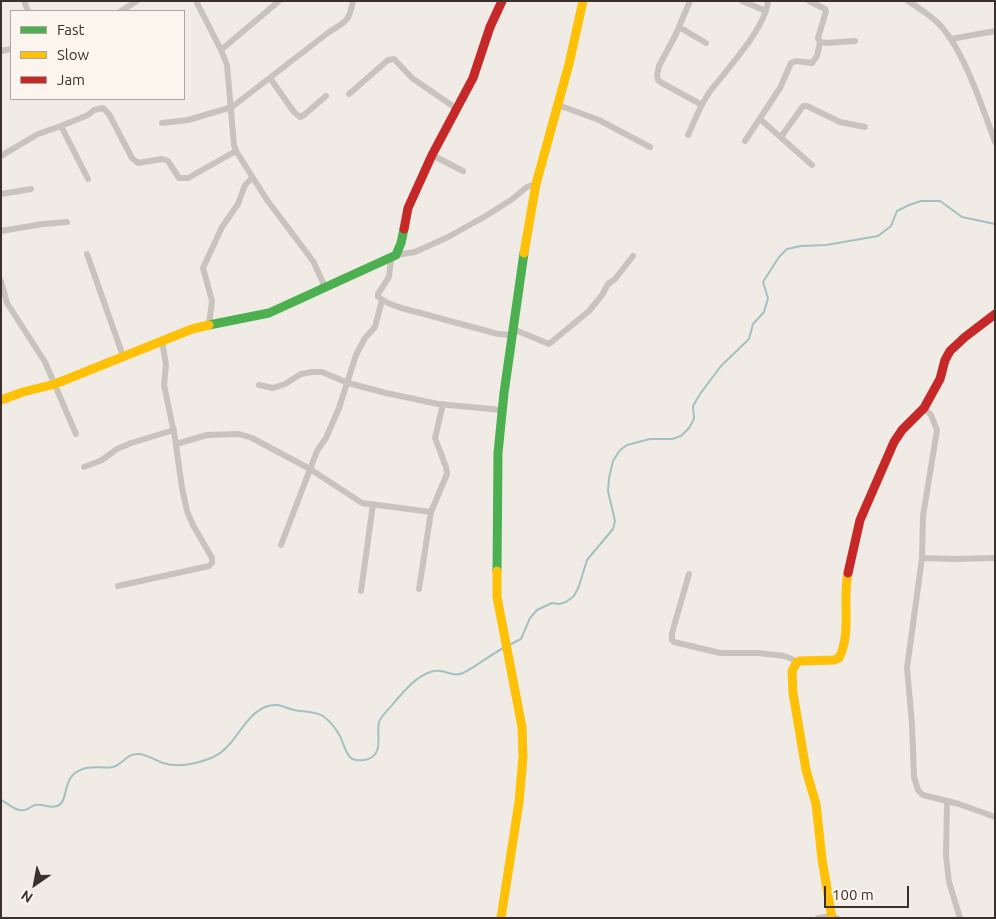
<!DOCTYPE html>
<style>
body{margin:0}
#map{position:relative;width:996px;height:919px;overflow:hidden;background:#f0ebe5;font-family:Ubuntu,sans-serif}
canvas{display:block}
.frame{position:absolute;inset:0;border:2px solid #3b302b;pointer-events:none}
.legend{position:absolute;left:10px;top:10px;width:175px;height:90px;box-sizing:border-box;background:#fbf5ee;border:1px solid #aea6a0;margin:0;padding:6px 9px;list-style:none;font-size:15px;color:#3b302b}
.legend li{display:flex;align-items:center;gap:10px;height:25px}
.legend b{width:25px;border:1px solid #aea6a0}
.north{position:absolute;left:10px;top:859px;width:50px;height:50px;-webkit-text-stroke:4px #fbf5ee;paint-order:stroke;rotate:213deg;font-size:14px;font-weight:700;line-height:20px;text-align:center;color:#3b302b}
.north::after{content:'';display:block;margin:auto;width:18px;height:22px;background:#3b302b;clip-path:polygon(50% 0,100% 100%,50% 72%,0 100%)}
.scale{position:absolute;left:824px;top:886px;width:85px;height:22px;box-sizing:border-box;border:2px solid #3b302b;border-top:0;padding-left:6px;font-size:15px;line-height:18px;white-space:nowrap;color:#3b302b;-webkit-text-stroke:4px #fbf5ee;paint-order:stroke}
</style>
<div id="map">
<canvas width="996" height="919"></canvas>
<div class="frame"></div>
<ul class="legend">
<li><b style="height:6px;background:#4caf50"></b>Fast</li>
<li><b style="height:6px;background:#ffc107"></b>Slow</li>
<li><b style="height:6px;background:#c62828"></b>Jam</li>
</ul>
<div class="north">N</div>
<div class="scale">100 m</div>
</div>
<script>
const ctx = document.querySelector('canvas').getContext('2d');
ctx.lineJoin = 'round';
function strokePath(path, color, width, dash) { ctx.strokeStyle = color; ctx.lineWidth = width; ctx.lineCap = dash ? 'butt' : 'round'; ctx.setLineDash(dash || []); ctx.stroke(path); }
const stream = new Path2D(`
 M509,645L521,639L530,618L537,610L552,603L559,604L566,602L574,596L579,586L587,560L613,529L615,521L608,491L609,478L613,461L620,450L627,445L650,439H672L681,436L689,428L694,419L693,406L700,394L721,366L749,339L753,324L764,312L768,298L763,282L779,257L787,249L801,246L826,245L878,236L891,226L897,211L909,205L921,201H940L962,217L995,224
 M1,800C9,804 16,812 25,810C29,809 31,806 35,805C42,803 50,809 57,806C70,802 60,776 83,769C92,765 103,769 113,767C123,764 127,753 139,754C148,755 155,760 163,763C179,768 196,764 211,758C236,748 241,718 265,707C277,702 283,707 294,710C303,712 314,711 323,716C330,721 336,729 340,736C343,742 345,752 350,757C354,761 363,761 368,759C384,754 376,734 379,722C381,716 389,709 393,704C404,691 421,669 441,671C450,672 453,677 463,673C477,666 490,655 505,647`);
const street = new Path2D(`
 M24,1L28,11
 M196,1L221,50L227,65L234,145L236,151L267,200L313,261L325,287
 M690,1L676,34L659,66L657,75L658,80L662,83L702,105
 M742,1L766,11
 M809,1L825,9L826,11L818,38L820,42L826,43L855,41
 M908,1C917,7 928,14 936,21C963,46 982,107 995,142
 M121,11L137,1
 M679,27L706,43
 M951,39L995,31
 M221,50L279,1
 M1,51L11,49
 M270,78L294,112L300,117L304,115L326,96
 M349,94L388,60L394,59L412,78L457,109
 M558,105L599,120L650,147
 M760,119L812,165
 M162,123L188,120L232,107L329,32C346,21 349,22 353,1
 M61,126L88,179
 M688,135C695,120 701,103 711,90C728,68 765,29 768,1
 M781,137L803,106H807L840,122L865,127
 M745,141L780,88L791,63L796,61L812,63L817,56L820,42
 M432,155L463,171
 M1,156L38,134L61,126L88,115L94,110L103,108L109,114L132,158L138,163L162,159L168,161L179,178H188L236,151
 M1,194L31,189
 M1,231L43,224L67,222
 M87,254L123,356
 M396,255L415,252L448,237L484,217L511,200L527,187L536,184
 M391,259L389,277L378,294V297L388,303L398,307L498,334L512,335
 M1,281L7,303L45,362L76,434
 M209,325L212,301L203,268L222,227L238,204L245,185L252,178
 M513,329L549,344L589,311L602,295L608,284L615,279L633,256
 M259,385L273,388L285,384L301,374L312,372H322L348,383L386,393L438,404L502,410
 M924,408L931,415L937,430L923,516L922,558L907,668L912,724L914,777L918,790L923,795L959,804L995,817
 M176,444L207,435L239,434L252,438L310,469L362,503L431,512
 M84,467L102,460L117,449L131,443L174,430
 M281,545L317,451L326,438L339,408L356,355L365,338L375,327L382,300
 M922,558L955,559L995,558
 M689,574L672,633V640L674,642L720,653H758L784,656L790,658L797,662
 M118,586L209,566L212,563V558L193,525L187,511L182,488L175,438L164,385L166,365L162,341
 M419,589L431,512L447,474L446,467L435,438L443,404
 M361,591L373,504
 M947,801L946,856L949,882L960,918
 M818,918L831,916L837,918`);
const fast = new Path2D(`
 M209,325L269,313L396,255L401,243L404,229
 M497,571L498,453L504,393L524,253`);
const slow = new Path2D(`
 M524,253L536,184L569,64L583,1
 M1,400L23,392L55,384L192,329L209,325
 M497,571V597L522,727L523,757L519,802L501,918
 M832,918L822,859L816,804L806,770L793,693L792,671L797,662L800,661L834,660L839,658C852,633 842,600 848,573`);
const jam = new Path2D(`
 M404,229L408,208L432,155L473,78L490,27L502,1
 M848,573L860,520L894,442L902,430L924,408L940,379L945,360L950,351L965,337L995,314`);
strokePath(stream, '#a1c2c1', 2);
strokePath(street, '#c9c3be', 6);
strokePath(fast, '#4caf50', 9);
strokePath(slow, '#ffc107', 9);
strokePath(jam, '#c62828', 9);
</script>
